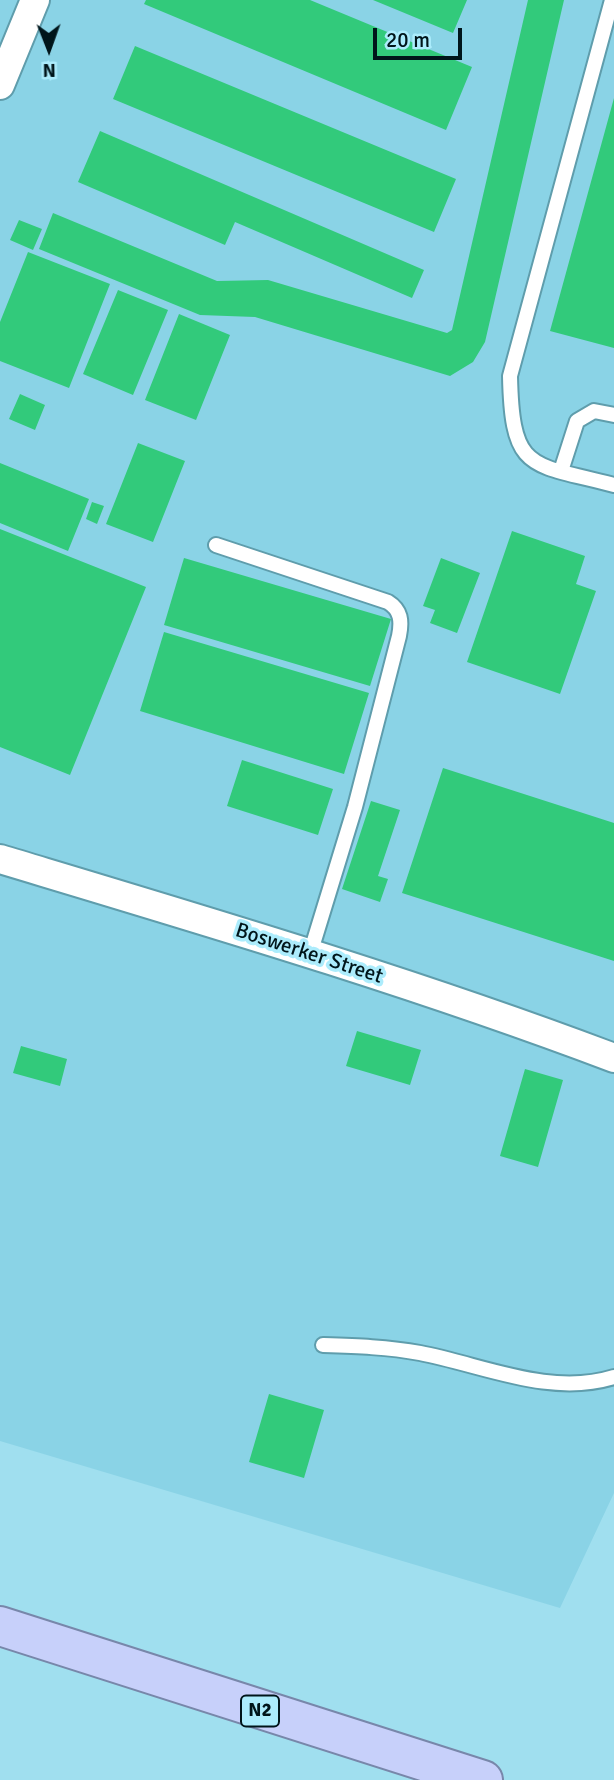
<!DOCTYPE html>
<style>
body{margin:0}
#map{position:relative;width:614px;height:1780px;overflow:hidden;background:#a0dfef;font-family:Signika,sans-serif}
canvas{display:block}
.north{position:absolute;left:14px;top:14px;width:70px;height:70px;-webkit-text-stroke:5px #acecfc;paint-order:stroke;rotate:179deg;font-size:19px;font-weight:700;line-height:28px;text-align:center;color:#00151a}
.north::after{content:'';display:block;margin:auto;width:24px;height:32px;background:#00151a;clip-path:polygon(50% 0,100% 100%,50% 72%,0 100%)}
.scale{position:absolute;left:373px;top:28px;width:89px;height:32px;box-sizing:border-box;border:4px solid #00151a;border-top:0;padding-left:9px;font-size:21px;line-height:24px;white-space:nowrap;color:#00151a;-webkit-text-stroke:5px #acecfc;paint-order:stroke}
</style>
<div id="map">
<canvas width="614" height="1780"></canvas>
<div class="north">N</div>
<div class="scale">20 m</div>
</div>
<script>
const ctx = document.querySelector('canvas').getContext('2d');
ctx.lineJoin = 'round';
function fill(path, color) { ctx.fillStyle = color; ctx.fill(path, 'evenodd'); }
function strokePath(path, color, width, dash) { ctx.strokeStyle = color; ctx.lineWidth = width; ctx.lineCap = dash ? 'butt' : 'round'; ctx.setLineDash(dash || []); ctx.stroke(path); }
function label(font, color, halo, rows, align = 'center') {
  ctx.font = font + ' Signika,sans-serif'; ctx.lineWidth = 7; ctx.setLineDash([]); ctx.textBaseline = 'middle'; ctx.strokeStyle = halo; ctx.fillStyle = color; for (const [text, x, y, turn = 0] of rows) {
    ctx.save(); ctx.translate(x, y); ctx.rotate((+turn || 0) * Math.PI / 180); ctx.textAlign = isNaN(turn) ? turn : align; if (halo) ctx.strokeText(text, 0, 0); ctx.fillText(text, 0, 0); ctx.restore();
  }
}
const built = new Path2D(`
 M0,0H614V1493L560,1608L0,1441Z`);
const building = new Path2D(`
 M146,0H310L472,67L446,130L144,4Z
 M373,0H467L453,33Z
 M528,0H564L485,342L473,362L450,376L255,317L200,315L39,249L53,213L217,281L268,280L447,333L452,330Z
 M135,46L456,179L434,232L113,99Z
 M614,98V348L550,331Z
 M100,131L424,270L412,298L235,222L225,245L78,182Z
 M19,220L42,229L33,250L10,240Z
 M28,252L110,284L69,388L0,361V322Z
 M118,290L168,310L133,395L83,374Z
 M179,314L230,335L196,420L145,400Z
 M20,394L45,405L35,430L9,419Z
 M138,443L185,461L153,542L106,524Z
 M0,463L89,499L68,551L0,523Z
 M92,502L104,506L97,524L86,519Z
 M0,529L146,587L70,775L0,747Z
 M512,531L585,556L576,584L596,591L560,694L467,662Z
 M184,558L391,619L370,686L164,625Z
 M441,558L480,573L457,633L430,623L435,610L423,606Z
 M164,632L369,693L344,774L140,711Z
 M242,760L333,789L318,835L227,806Z
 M443,768L614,823V961L402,893Z
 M371,801L400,810L378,876L388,879L380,902L342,889Z
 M357,1031L421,1050L410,1085L346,1066Z
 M21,1046L67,1059L60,1086L13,1073Z
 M525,1069L563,1080L538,1167L500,1156Z
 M269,1394L324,1410L304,1478L249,1462Z`);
const service = new Path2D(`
 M612,0L510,376C512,473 530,463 614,485
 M561,471L577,421L594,411L614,415
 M216,545L388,602C401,610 402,621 399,636L355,807L310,954
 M323,1345C355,1346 388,1347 420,1353C483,1365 550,1397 614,1377`);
const minor = new Path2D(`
 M0,85L35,0
 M0,859C206,921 413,982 614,1058`);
const trunk = new Path2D(`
 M0,1626L483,1780`);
const shields = [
 [260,1711,38]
];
const shieldNames = [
 ["N2",260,1711]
];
const streetNames = [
 ["Boswerker Street",309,954,18]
];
fill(built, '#8ad3e6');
fill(building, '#32ca7b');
strokePath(service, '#5f9dac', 18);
strokePath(minor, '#5f9dac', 32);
strokePath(trunk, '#7887aa', 42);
strokePath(service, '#fff', 14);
strokePath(minor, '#fff', 28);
strokePath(trunk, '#c7d0fa', 38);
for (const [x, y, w] of shields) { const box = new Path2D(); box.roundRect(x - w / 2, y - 15.5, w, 31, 5); ctx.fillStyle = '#acecfc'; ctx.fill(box); strokePath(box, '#00151a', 2); }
label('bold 19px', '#00151a', null, shieldNames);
label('21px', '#00151a', '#acecfc', streetNames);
</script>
